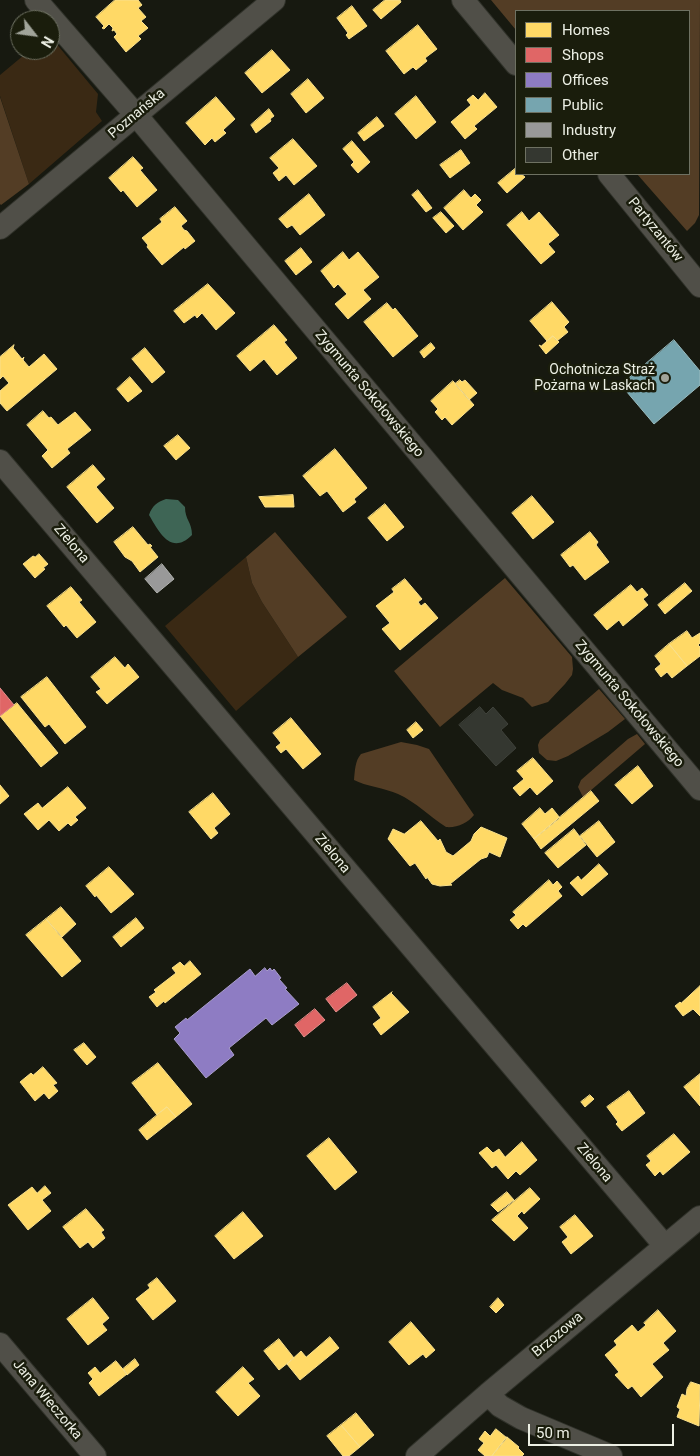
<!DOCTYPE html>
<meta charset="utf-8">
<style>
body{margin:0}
#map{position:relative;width:700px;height:1456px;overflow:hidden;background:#171910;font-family:Roboto,sans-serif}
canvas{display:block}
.legend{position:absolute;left:515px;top:10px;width:175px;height:165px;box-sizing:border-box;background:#1a1d0c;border:1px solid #6e7162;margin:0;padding:6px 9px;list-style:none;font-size:15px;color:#ecefe4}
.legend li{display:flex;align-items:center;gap:10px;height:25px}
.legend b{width:25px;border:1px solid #6e7162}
.north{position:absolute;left:10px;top:10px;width:50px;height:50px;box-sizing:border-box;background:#1a1d0c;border:1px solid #6e7162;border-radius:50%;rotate:120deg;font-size:14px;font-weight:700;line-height:20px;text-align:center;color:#ecefe4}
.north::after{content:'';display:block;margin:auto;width:18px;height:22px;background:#a1a49a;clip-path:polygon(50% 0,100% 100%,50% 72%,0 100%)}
.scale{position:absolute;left:528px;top:1424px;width:146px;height:22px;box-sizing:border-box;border:2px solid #ecefe4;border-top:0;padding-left:6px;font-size:15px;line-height:18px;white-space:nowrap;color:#ecefe4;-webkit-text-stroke:4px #1a1d0c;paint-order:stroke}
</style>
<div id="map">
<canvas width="700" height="1456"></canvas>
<ul class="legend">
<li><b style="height:14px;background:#ffd966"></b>Homes</li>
<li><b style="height:14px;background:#e06666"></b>Shops</li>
<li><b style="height:14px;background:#8e7cc3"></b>Offices</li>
<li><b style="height:14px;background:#76a5af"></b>Public</li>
<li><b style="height:14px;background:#999"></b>Industry</li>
<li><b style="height:14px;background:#343730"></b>Other</li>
</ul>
<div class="north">N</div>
<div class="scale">50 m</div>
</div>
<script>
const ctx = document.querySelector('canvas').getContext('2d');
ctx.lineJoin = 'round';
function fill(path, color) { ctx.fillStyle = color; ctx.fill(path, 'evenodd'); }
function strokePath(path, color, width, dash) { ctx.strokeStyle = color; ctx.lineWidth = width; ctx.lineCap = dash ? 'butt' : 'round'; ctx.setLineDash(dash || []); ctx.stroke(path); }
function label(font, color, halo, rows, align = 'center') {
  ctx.font = font + ' Roboto,sans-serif'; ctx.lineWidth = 5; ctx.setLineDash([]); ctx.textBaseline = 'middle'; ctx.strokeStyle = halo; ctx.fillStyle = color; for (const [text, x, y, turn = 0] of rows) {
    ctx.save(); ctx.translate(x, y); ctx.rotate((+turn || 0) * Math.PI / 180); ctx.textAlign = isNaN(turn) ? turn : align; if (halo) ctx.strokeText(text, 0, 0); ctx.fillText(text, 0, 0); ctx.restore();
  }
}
const green = new Path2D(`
 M50,36L98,94L96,112L102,121L29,184L0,96V75L30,50H50Z
 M246,557L252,583L262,602L298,657L236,711L165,626Z`);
const forest = new Path2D(`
 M491,0H700L699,215L695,223L687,231L637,174H689V11H516V30Z
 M0,97L29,184L1,205L0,204Z
 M275,532L347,617L298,657L262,602L252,583L246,557Z
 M505,578L572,657L573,669L572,675L565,684L548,702L532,707L523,698L502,690L493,683L440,727L394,671Z
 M599,689L625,719L608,732L568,756L556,761L547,760L539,753L538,745L540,740Z
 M637,734L645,744L583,797L578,787L581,780L628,739Z
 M401,742L417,745L429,749L474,815C468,823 457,828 446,827C430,817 416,802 398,794C385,788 365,786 354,780C355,770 355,761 361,754Z`);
const water = new Path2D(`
 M166,499L178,500L185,507C185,520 192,522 192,535C171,556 159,532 149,515C152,506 157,502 166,499Z`);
const homes = new Path2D(`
 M115,0H138L142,5L138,8L146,17L141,21L148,28L138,36L141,39L126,52L114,37L117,34L114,30L112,31L113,28L109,24L104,29L102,28L104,26L96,17Z
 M385,0H400L401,2L381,19L373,10Z
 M352,6L367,26L349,39L346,35L348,33L337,18Z
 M418,25L437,49L425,58L427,61L416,70L413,67L404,74L386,51Z
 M272,50L290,70L262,93L245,73Z
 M308,79L324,98L306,113L291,94Z
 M485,93L497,107L474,126L477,129L465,139L451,122L471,105L467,100L473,95L478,100Z
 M416,96L436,122L416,139L395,114Z
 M216,97L235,119L223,130L226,133L215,142L212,138L205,145L186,123Z
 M269,109L274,116L270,119L271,121L256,133L251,125Z
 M377,117L384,126L364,141L358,133Z
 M293,139L317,166L294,185L286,175L279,181L273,173L279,168L270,158Z
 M352,141L370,162L358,173L351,165L354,162L343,149Z
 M461,150L470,163L450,178L440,165Z
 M133,157L143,168L140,170L157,190L137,207L123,190L121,192L109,178Z
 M516,168V174H521L525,177L507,193L498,183Z
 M418,190L432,208L426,212L412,195Z
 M464,190L471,198L475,194L481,200L476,205L483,212L463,230L444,208Z
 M309,194L325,215L300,235L292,225L287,228L279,219Z
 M175,207L187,221L181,226L184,230L187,231L195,241L185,249L184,247L162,265L147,247L148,245L142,238L162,222L160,219Z
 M441,212L454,226L446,233L433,218Z
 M522,212L529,221L539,212L559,235L548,244L555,252L541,264L507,225Z
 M301,248L312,262L296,275L285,261Z
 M343,252L349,260L358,252L379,277L363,290L371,299L348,319L335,304L347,294L338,284L334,288L321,271Z
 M208,284L235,313L216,330L202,313L197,318L195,315L184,323L174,311Z
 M552,302L569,322L564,327L568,332L557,341L553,336L547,341L530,321Z
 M387,303L393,310L395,308L418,336L393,357L364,322Z
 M274,325L287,340L284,342L297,358L277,375L264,359L250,371L237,356Z
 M553,336L559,342L546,354L539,345L541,346Z
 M431,343L435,348L424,358L420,352Z
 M14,345L13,348L22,359L24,357L23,360L29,367L44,354L57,369L7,411L0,403V391L9,383L3,376L0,379V357Z
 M145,348L165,372L152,383L132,359Z
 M130,377L142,391L128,402L117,389Z
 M460,380L462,382L465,380L477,393L469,400L455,384Z
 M453,381L474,405L452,425L445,417L442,420L435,412L438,409L431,401Z
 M43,411L49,418L51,417L58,425L75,412L91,430L67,449L70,453L52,468L42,456L48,450L27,425Z
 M178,435L190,448L176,460L164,446Z
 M335,449L367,488L354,499L356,502L343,512L327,491L320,496L303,476Z
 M93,465L105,479L96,487L114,508L97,523L67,487Z
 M293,495L294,507H265L259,497Z
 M532,496L554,522L533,539L512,513Z
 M385,504L404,527L387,541L368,518Z
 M133,527L148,545L150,544L152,546L150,547L158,557L140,572L132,561L125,557L114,542Z
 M590,532L598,542L596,545L609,562L585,580L573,565L570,567L561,555Z
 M39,554L48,564L43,568L45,569L35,578L23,564L33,556L35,557Z
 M405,579L422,599L418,602L421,606L425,603L438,618L400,650L382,629L390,623L376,606L394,592L392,589Z
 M685,583L692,591L665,614L658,605Z
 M631,585L637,592L642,588L648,595L643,599L648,605L623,626L619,620L607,630L594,615Z
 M71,587L82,600L79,602L96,622L77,638L66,625L64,627L47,606Z
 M687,631L692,638L700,633V643L698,645L700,647V656L687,666L669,644Z
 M669,644L687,666L672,678L667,672L661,677L655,669L661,664L655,656Z
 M115,657L125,668L128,664L139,677L107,704L96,692L101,689L91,677Z
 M47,677L86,727L65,744L49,724L45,727L21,697Z
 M17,703L58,753L41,767L0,716Z
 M291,718L321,754L303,769L286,749L281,753L276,747L281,743L273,733Z
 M416,722L423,730L413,738L407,730Z
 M533,758L553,781L537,795L530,787L520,796L513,788L524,779L517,771Z
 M638,766L653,786L632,804L615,785Z
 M0,785L9,796L0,804Z
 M68,787L86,808L75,817L78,820L71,826L68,823L59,831L49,820L38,830L24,814L38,803L42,808Z
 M591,791L599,801L541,849L534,839Z
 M213,793L230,814L214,828L218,833L211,839L189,812Z
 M540,808L545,814L552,808L560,818L534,839L522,824Z
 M421,821L438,841L440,839L446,852L453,856L471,841L474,834L481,827L507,838L500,857L489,852L487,857L481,859L450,884L452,885L440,886L432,884L427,877L426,879L415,863L410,866L388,839L393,829L404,834Z
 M599,821L615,842L597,857L580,836Z
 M574,829L586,845L558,868L545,853Z
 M599,864L608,874L582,896L570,883L578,876L581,880Z
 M109,867L134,894L111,913L96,895L95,897L86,886Z
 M549,880L553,885L557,881L562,887L558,891L562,896L526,927L523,924L518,929L510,920L516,915L513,912Z
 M61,907L76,924L62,937L46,919Z
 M136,918L144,928L121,947L113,937Z
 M46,919L81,961L62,977L26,935Z
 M190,961L201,974L165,1003L164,1001L157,1007L149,997L156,992L154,990L176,973L172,968L180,962L184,966Z
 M700,986V1016L693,1009L683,1016L675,1006L680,1002L681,1003Z
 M392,992L391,993L409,1012L381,1035L373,1024L381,1018L373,1007Z
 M84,1043L96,1057L87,1065L74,1050Z
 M158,1063L192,1104L176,1117L167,1107L157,1115L132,1083Z
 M43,1067L57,1083L53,1085L58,1091L49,1099L44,1093L35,1101L20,1082L31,1073L33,1075Z
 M700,1074V1106L684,1087Z
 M629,1091L645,1113L622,1131L616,1124L618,1122L607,1107Z
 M590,1095L594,1099L585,1107L581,1102Z
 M167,1107L176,1117L147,1140L139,1130Z
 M674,1134L690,1152L663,1175L660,1171L655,1176L646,1165L651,1161L647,1156Z
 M329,1138L357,1172L335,1190L307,1156Z
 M522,1142L537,1160L520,1175L516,1171L508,1179L496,1165L492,1168L479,1153L487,1147L493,1153L499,1149L505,1157Z
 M45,1186L51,1193L42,1200L51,1211L28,1230L8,1205L32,1187L37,1193Z
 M530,1188L540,1199L524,1214L522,1211L517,1216L528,1228L514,1241L492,1220Z
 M507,1192L514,1200L498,1212L491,1205Z
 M86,1209L104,1230L101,1232L105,1238L93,1248L88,1242L80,1248L63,1227Z
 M243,1212L263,1236L234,1259L215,1236Z
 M575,1215L593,1236L571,1254L562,1242L568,1237L560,1227Z
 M157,1278L176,1301L153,1320L136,1299L150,1288L148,1285Z
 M93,1298L109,1318L102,1324L107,1330L88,1345L67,1319Z
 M498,1298L504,1305L496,1313L490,1307Z
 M658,1310L676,1331L663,1343L669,1350L652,1364L663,1377L641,1397L632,1386L628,1389L615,1375L619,1372L605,1355L617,1345L614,1341L632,1325L638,1332L646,1325L644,1323Z
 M411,1322L435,1350L426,1358L423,1354L409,1365L389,1342Z
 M330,1337L339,1348L300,1380L287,1364L301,1351L306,1357Z
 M279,1339L294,1358L279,1370L264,1351Z
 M135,1359L139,1365L127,1375L123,1369Z
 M116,1361L127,1374L99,1396L89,1383L93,1379L88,1373L95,1367L100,1373Z
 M243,1367L254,1379L248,1383L260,1396L238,1416L216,1392Z
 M691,1382L700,1385L699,1426L677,1417L680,1409L677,1407L682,1394L686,1396L687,1389Z
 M356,1413L374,1435L360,1447L341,1425Z
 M341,1425L360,1447L349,1456H343L327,1436Z
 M496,1429L507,1438L492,1456H485L478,1450L484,1443L479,1439L485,1431L490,1436Z
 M507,1437L519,1447L518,1448L524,1454L522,1456H492Z`);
const shops = new Path2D(`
 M0,688L14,705L0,716Z
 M347,983L357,995L336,1012L326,999Z
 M315,1009L325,1020L304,1037L295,1025Z`);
const offices = new Path2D(`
 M265,968L267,971L270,968L272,971L274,969L281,978L279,979L287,988L285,989L299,1004L272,1025L266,1018L229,1048L234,1055L206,1078L174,1039L180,1033L175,1027L186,1018L187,1020L250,969L255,976Z`);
const public = new Path2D(`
 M674,340L700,371V385L654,424L621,385Z`);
const industry = new Path2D(`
 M162,564L174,579L157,593L145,579Z`);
const building = new Path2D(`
 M480,707L486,714L493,707L508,724L501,730L516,748L496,766L459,725Z`);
const minor = new Path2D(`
 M36,0L136,115L700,789
 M463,0L516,64
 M609,174L700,286
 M0,228L274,0
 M0,461L665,1246
 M0,1344L95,1456
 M488,1394L500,1406L521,1418L611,1456
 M417,1456L488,1394L700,1217`);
const markers = [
 [665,378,5,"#a1a49a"]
];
const streetNames = [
 ["Poznańska",137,114,-40],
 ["Partyzantów",655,230,51],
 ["Zygmunta Sokołowskiego",369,394,50],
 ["Zielona",71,544,50],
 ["Zygmunta Sokołowskiego",629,704,50],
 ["Zielona",332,854,50],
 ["Zielona",594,1163,50],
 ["Brzozowa",558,1335,-40],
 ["Jana Wieczorka",47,1400,50]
];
const poiNames = [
 ["Ochotnicza Straż",655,370],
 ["Pożarna w Laskach",655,386]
];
fill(green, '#3a2914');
fill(forest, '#533d25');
fill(water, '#3e6555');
fill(homes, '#ffd966');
strokePath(homes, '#f9e08c', 1);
fill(shops, '#e06666');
strokePath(shops, '#e48f8c', 1);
fill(offices, '#8e7cc3');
strokePath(offices, '#aa9ecd', 1);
fill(public, '#76a5af');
strokePath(public, '#99bbbf', 1);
fill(industry, '#999');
strokePath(industry, '#b2b3b0', 1);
fill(building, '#343730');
strokePath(building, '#3f423b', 1);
strokePath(minor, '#30322a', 24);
strokePath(minor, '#504f48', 22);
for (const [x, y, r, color] of markers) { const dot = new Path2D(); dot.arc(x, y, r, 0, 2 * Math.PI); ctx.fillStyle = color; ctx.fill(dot); strokePath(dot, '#1a1d0c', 2); }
label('14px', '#ecefe4', '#1a1d0c', streetNames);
label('14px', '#ecefe4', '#1a1d0c', poiNames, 'right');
</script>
